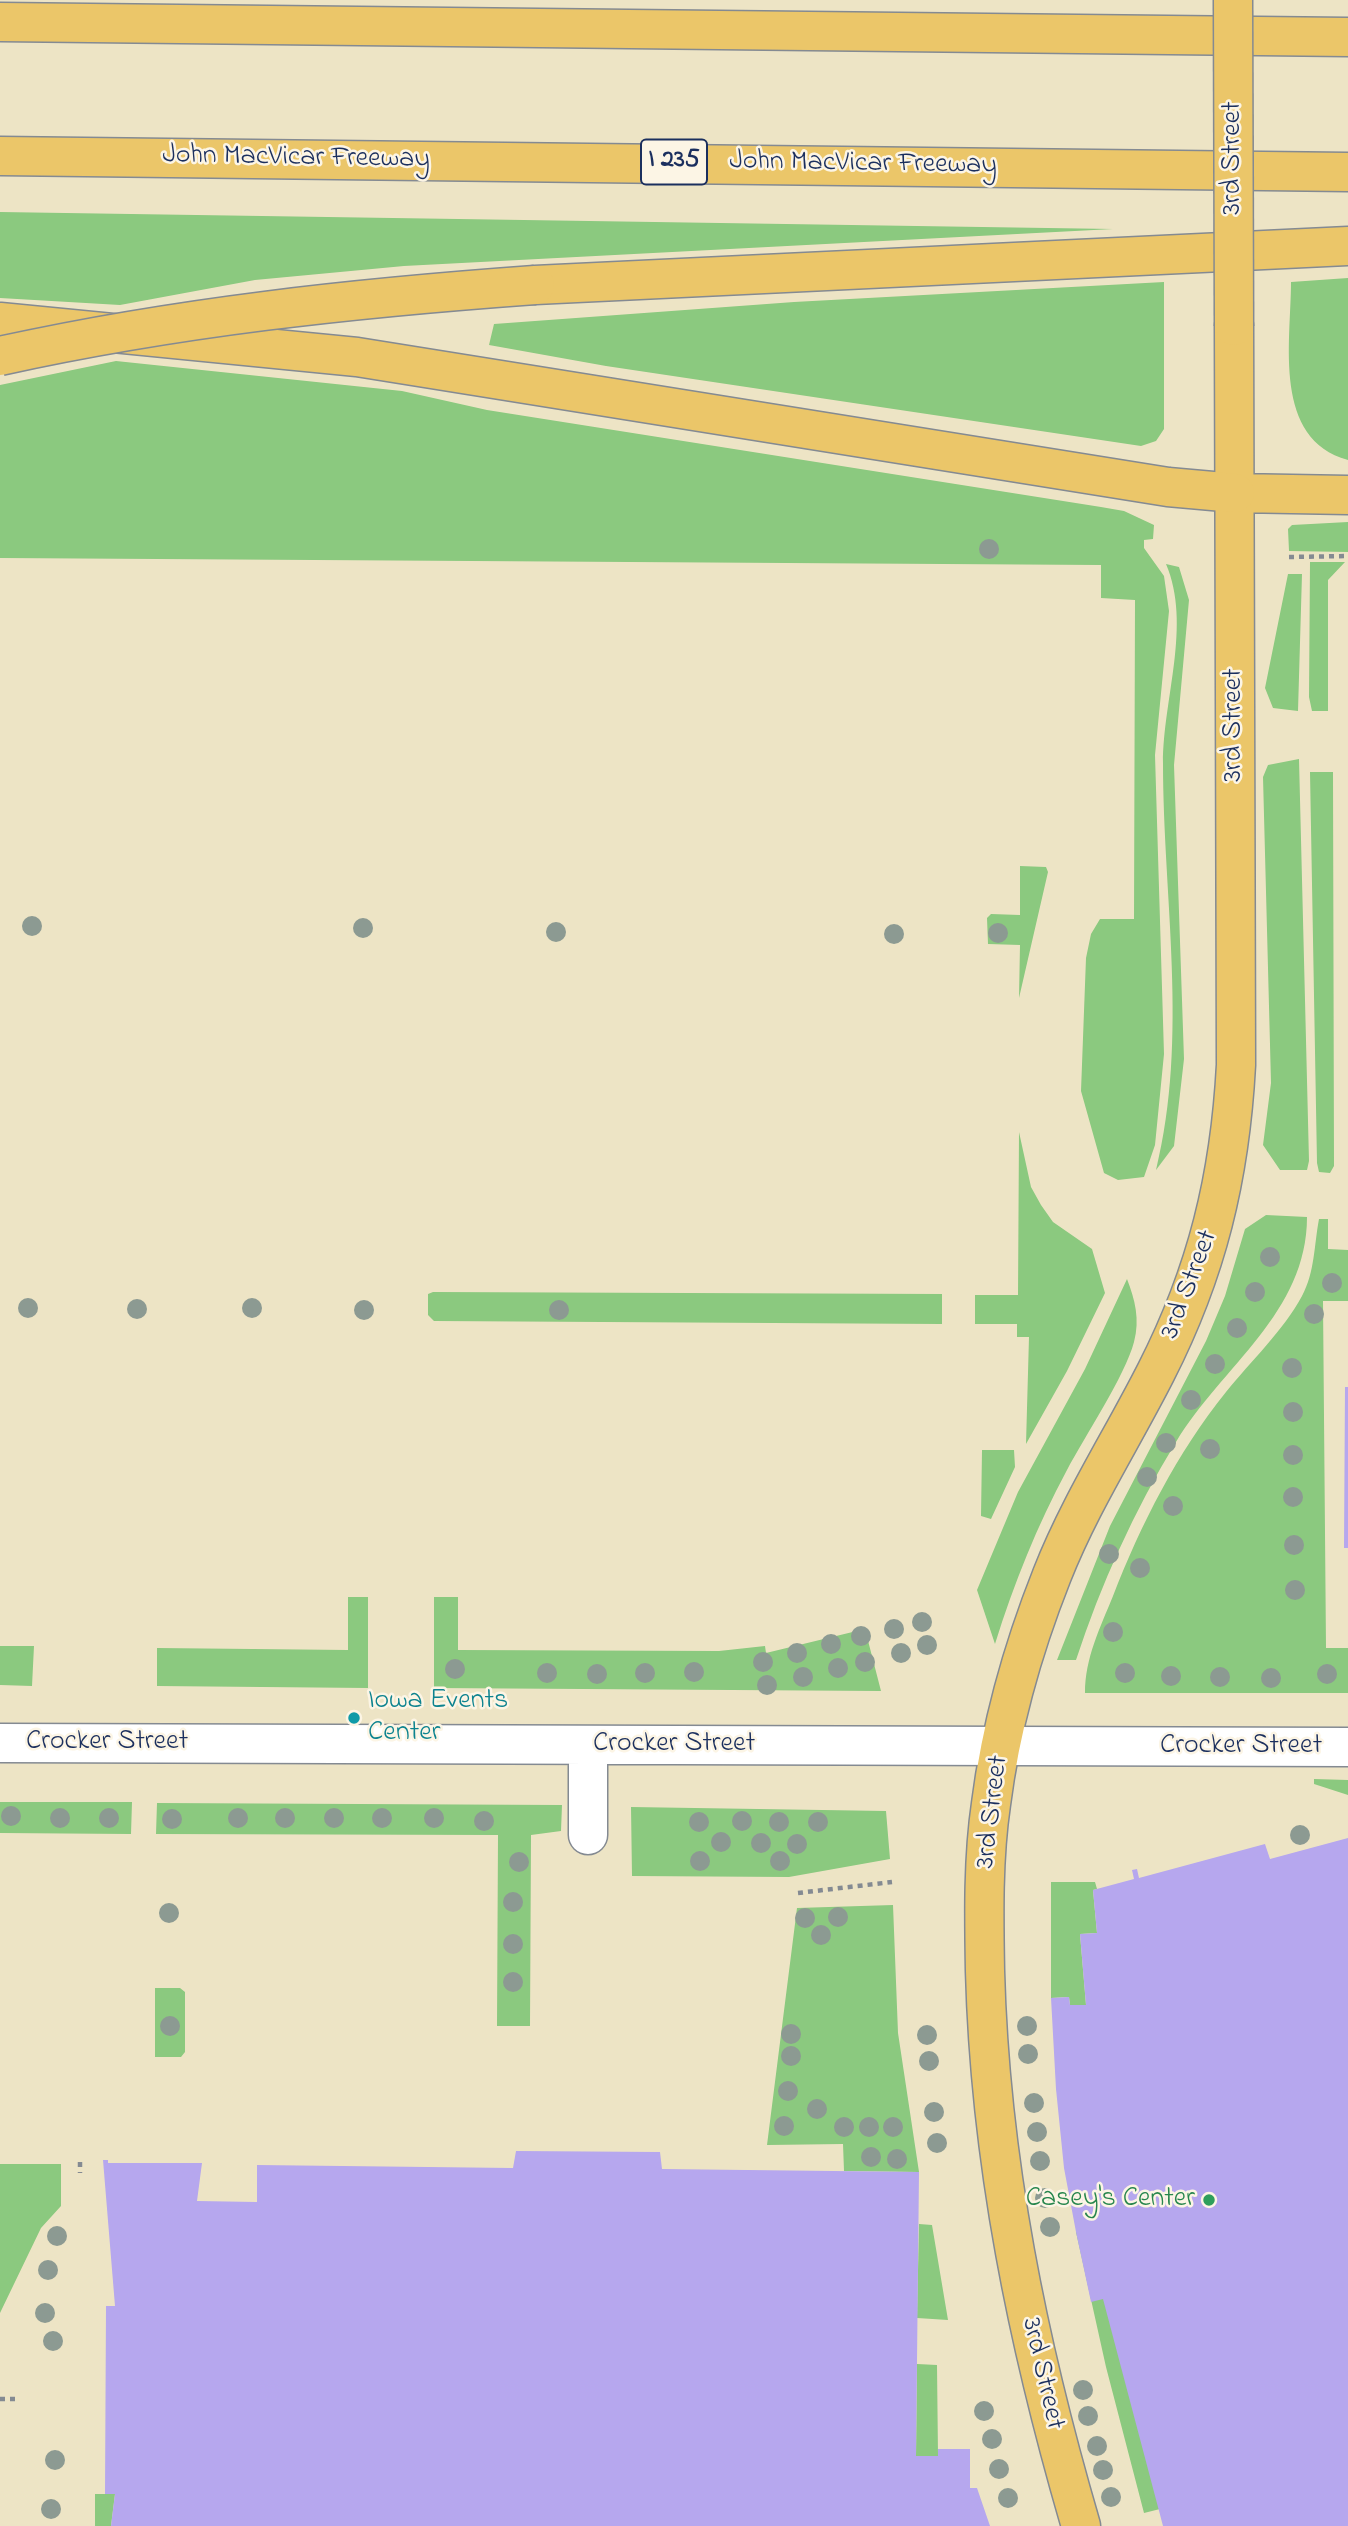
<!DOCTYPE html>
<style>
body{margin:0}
canvas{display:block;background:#ede4c5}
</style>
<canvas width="1348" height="2526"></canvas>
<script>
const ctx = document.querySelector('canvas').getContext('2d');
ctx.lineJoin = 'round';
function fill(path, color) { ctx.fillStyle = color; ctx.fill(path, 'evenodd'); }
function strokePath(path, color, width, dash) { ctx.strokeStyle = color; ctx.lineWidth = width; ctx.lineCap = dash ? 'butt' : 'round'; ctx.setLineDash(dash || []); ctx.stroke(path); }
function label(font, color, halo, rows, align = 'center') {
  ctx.font = font + ' "Indie Flower",sans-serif'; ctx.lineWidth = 5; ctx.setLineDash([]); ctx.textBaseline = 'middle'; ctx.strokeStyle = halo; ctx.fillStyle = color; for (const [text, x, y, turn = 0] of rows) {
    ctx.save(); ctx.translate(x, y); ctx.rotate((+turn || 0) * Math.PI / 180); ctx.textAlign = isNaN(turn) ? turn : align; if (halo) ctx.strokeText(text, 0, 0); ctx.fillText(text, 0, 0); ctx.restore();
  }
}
const green = new Path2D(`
 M0,212L1113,229L404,266L255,280L120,305L0,298Z
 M1348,278V460C1272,439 1291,342 1291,282Z
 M1164,282V429L1156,441L1141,446L606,366L489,345L494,324L794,302Z
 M116,361L402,391L487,410L1101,507L1124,511L1154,525L1153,539L1144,540V548L1164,576L1169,611L1155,755L1164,1054L1155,1145L1144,1177L1118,1180L1104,1173L1081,1091L1086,958L1091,934L1100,919H1134L1135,600L1101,598V565L0,558V385Z
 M1348,522V552L1289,551L1288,529L1292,525Z
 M1310,562H1345L1328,580V711H1312L1309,697Z
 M1166,564L1179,567L1189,600L1174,765L1184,1059L1174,1146L1156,1170C1189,1037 1163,898 1163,763C1163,699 1192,625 1166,564Z
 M1288,574H1302L1298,711L1273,708L1265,688Z
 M1299,759L1309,1161L1307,1170H1280L1263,1145L1271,1083L1263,777L1268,765Z
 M1310,772H1333L1334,1166L1330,1173L1319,1172L1317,1163Z
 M1020,866L1046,867L1048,872L1019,998L1020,945L988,944L987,918L991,914L1020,915Z
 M1019,1132L1031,1187L1041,1205L1053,1222L1092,1249L1105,1293L1067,1371L1026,1444L1029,1337H1017V1324H975V1295H1018Z
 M1266,1215L1307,1217C1307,1313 1222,1366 1176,1442C1134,1511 1101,1584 1076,1660H1057L1110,1526L1206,1341L1225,1296L1245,1229Z
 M1319,1219H1328V1249L1348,1250V1301H1323L1326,1648H1348V1693H1085C1085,1658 1100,1628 1113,1596C1141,1524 1177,1453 1226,1392C1251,1361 1283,1331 1302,1296C1315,1272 1314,1245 1319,1219Z
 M1127,1279C1135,1300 1140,1319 1134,1342C1125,1376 1085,1436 1067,1470C1037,1526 1014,1583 995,1644L977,1590L1018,1492L1085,1369Z
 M433,1292L942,1294V1324L434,1321L428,1315V1294Z
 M982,1450H1014L1015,1467L991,1519L981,1516Z
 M348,1597H368V1688L157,1686V1648L348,1650Z
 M434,1597H458V1650L719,1651L765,1646L766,1653L865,1629L881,1691L434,1688Z
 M0,1646H34L32,1686L0,1685Z
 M1314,1779L1348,1780V1795L1314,1784Z
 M0,1802H132L131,1834L0,1833Z
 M157,1803L562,1805L561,1831L531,1835L530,2026H497L498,1835L156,1834Z
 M631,1807L886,1811L890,1859L789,1877L632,1876Z
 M1051,1882H1095L1097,1889L1093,1890L1097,1933L1080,1934L1086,2005H1070L1069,1997L1051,1998Z
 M893,1905L898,2033L919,2172L844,2171L843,2144L767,2145L797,1908Z
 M155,1988H180L185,1992V2052L181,2057H155Z
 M0,2164H61V2206L41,2228L0,2313Z
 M919,2224L932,2225L948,2320L917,2318Z
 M1090,2229L1164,2508L1144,2513L1106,2367L1076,2232Z
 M917,2364L937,2365L938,2456H916Z
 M95,2494H115L111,2526H95Z`);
const building = new Path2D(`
 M1345,1387H1348V1548H1344Z
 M1348,1838V2526H1163L1103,2299L1091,2302L1076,2232L1064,2168L1056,2089L1051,1998L1069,1997L1070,2005H1086L1080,1934L1097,1933L1093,1890L1134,1879L1132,1870L1137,1869L1139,1878L1265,1844L1270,1859Z
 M516,2151L660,2152L662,2169L919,2172L916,2456H938V2449H970V2488H977L990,2526H111L115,2494H105L106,2306H115L103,2160H108V2163H202L197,2201L257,2202V2165L513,2168Z`);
const path = new Path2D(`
 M1289,557L1348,556
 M798,1893L892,1882
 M80,2162V2173
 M0,2399H16`);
const minor = new Path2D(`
 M0,1743L1348,1747
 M588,1745V1835`);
const major = new Path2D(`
 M1235,493L1348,495
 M1081,2526C1028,2345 990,2161 985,1971C984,1916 983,1858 991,1804C1001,1726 1023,1648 1052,1575C1080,1504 1121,1441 1156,1372C1207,1272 1230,1177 1236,1065L1234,326`);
const highway = new Path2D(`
 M0,22L1348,37
 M0,156L1348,172
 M535,285L1348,246
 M0,322L357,357L1168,487L1235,493`);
const majorBridge = new Path2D(`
 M1233,0L1234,326`);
const highwayBridge = new Path2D(`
 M0,356C177,317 355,298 535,285`);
const trees = [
 [989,549],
 [32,926],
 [363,928],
 [556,932],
 [998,933],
 [894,934],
 [1270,1257],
 [1332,1283],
 [1255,1292],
 [28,1308],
 [252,1308],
 [137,1309],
 [364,1310],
 [559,1310],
 [1314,1314],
 [1237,1328],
 [1215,1364],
 [1292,1368],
 [1191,1400],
 [1293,1412],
 [1166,1443],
 [1210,1449],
 [1293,1455],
 [1147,1477],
 [1293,1497],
 [1173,1506],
 [1294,1545],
 [1109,1554],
 [1140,1568],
 [1295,1590],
 [922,1622],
 [894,1629],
 [1113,1632],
 [861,1636],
 [831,1644],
 [927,1645],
 [797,1653],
 [901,1653],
 [763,1662],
 [865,1662],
 [838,1668],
 [455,1669],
 [694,1672],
 [547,1673],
 [645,1673],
 [1125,1673],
 [597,1674],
 [1327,1674],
 [1171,1676],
 [803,1677],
 [1220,1677],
 [1271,1678],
 [767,1685],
 [11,1816],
 [60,1818],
 [109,1818],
 [238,1818],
 [285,1818],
 [334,1818],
 [382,1818],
 [434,1818],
 [172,1819],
 [484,1821],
 [742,1821],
 [699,1822],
 [779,1822],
 [818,1822],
 [1300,1835],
 [721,1842],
 [761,1843],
 [797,1844],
 [700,1861],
 [780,1861],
 [519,1862],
 [513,1902],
 [169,1913],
 [838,1917],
 [805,1918],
 [821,1935],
 [513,1944],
 [513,1982],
 [170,2026],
 [1027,2026],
 [791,2034],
 [927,2035],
 [1028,2054],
 [791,2056],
 [929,2061],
 [788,2091],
 [1034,2103],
 [817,2109],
 [934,2112],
 [784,2126],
 [844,2127],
 [869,2127],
 [893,2127],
 [1037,2132],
 [937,2143],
 [871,2157],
 [897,2159],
 [1040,2161],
 [1045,2198],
 [1050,2227],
 [57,2236],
 [48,2270],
 [45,2313],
 [53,2341],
 [1083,2390],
 [984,2411],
 [1088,2416],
 [992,2439],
 [1097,2446],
 [55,2460],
 [999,2469],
 [1103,2470],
 [1111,2497],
 [1008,2498],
 [51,2509]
];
const markers = [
 [354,1718,7,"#0f9aa8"],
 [1209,2200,7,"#2e9e5b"]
];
const shields = [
 [674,162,66]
];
const shieldNames = [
 ["I 235",674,162]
];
const streetNames = [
 ["3rd Street",1234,158,-90],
 ["John MacVicar Freeway",296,159,1],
 ["John MacVicar Freeway",863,165,1],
 ["3rd Street",1235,725,-90],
 ["3rd Street",1191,1285,-69],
 ["Crocker Street",107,1743],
 ["Crocker Street",674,1745],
 ["Crocker Street",1241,1747],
 ["3rd Street",994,1812,-83],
 ["3rd Street",1041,2374,77]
];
const cultureNames = [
 ["Iowa Events",368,1702],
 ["Center",368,1734]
];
const leisureNames = [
 ["Casey's Center",1195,2200]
];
fill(green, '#8bc97f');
fill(building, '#b6a7ee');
strokePath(minor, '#848a92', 41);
strokePath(major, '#848a92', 41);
strokePath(highway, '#848a92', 41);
strokePath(path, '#848a92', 4.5, [5, 5]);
strokePath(minor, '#fff', 38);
strokePath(major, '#ebc669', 38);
strokePath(highway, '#ebc669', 38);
strokePath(majorBridge, '#848a92', 41, []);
strokePath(highwayBridge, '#848a92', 41, []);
strokePath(majorBridge, '#ebc669', 38);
strokePath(highwayBridge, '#ebc669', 38);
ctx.fillStyle = '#8c9a92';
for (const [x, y] of trees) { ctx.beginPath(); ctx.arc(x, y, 10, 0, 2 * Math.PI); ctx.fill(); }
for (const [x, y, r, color] of markers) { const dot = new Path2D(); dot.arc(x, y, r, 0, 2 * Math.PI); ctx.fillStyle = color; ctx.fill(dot); strokePath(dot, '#fcf5e5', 2.5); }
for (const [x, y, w] of shields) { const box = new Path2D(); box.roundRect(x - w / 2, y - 22.5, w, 45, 5); ctx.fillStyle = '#fcf5e5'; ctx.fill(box); strokePath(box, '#1b2f5e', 2); }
label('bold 26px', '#1b2f5e', null, shieldNames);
label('28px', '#1b2f5e', '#fcf5e5', streetNames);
label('28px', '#0d838f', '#fcf5e5', cultureNames, 'left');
label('28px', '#27864d', '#fcf5e5', leisureNames, 'right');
</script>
